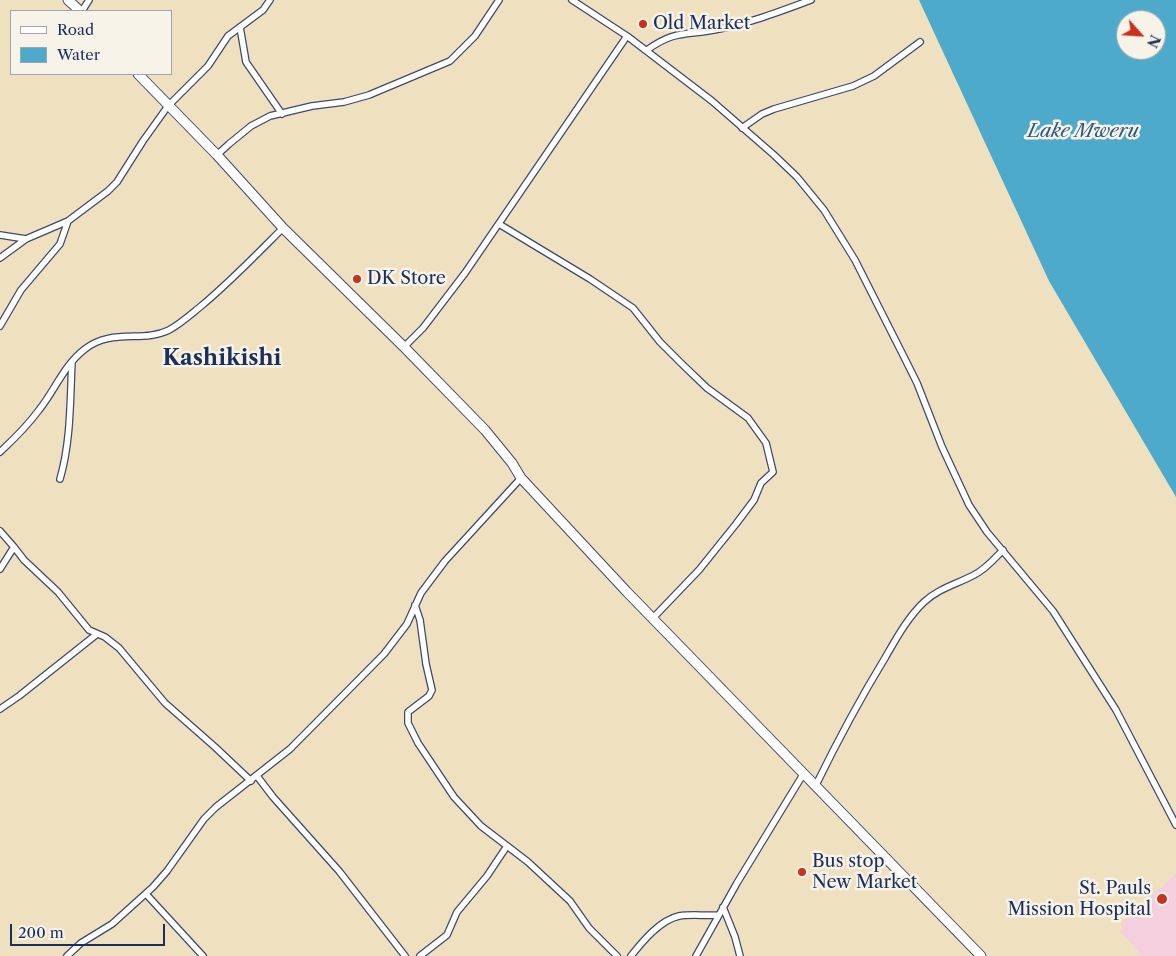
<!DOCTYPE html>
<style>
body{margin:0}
#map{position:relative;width:1176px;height:956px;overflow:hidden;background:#efe0c0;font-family:"Libre Caslon Text",serif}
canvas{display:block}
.legend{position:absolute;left:10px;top:10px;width:162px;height:65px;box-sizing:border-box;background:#f7f3e8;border:1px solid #9fa5b1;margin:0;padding:6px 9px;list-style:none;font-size:15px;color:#1b2f5e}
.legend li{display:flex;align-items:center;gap:10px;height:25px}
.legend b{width:25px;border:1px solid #9fa5b1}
.north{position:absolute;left:1116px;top:10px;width:50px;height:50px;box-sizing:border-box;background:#f7f3e8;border:1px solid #9fa5b1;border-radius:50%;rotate:116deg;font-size:14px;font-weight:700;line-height:20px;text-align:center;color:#1b2f5e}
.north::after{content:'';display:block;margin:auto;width:18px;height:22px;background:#c8321e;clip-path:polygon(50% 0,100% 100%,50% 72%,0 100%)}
.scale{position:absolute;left:10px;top:924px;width:155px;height:22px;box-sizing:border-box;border:2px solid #1b2f5e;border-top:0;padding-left:6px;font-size:15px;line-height:18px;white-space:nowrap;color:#1b2f5e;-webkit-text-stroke:4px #f7f3e8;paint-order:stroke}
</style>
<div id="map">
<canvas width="1176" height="956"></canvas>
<ul class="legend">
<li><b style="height:6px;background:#fff"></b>Road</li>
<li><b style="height:14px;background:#4daacb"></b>Water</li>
</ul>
<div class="north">N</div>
<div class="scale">200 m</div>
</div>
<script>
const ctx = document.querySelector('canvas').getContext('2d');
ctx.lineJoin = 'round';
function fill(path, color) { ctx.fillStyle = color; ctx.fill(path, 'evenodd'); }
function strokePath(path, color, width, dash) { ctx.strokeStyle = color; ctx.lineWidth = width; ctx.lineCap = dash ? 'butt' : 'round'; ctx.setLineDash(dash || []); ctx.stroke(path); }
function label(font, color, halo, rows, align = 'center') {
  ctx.font = font + ' "Libre Caslon Text",serif'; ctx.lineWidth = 5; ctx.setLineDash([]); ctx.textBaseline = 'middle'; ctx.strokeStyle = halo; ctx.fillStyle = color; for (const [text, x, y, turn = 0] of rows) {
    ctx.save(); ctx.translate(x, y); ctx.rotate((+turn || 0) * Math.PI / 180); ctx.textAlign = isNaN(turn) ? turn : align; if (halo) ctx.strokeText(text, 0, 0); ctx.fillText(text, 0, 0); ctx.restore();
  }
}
const built = new Path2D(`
 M1176,874V956H1142L1121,932L1122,929L1121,924Z`);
const water = new Path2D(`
 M919,0H1176V497L1049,281ZM1126,20H1156V50H1126Z`);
const street = new Path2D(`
 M572,0L627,36L712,101L774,155L797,177L824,210L855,260L904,357L917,383L942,447L969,505L987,532L1053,611L1116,710L1176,825
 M82,11L89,0
 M240,27L246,62L282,114
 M647,50C676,29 687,36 719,29C750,23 781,11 811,0
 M742,128L762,114L774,109L853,86L874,76L920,42
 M217,155L229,144L251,126L270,116L312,106L344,102L369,95L450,61L475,36L499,0
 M499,224L590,279L633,308L660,342L683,365L707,388L748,418L766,443L773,472L761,483L754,500L736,524L699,570L653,618
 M0,235L26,239
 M0,258L26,239L68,221L108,191L117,182L143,141L168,106L208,66L228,36L263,10L270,0
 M0,326L21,290L60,244L68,221
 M404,347L423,328L465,273L627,36
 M0,452C14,439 28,425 39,410C55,390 64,365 85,349C112,328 143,343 169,330C180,324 190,315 200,307C229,283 256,255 283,228
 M60,479C71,441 70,401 72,362
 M0,531L14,547L0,569
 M14,547L24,560L58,592L89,630L105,637L119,648L165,703L215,747L251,781
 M415,605L420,620L426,664L432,690L429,696L408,712V723L418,743L454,797L481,826L528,862L570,901L589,928L617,956
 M0,709L19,696L97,634
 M257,776L273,797L339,871L405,956
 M816,785C837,742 860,699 885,658C896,639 908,617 924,602C939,588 957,584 974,575C986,569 994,559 1003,550
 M146,894L203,956
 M723,907L735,937L740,956
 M67,956L81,943L112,924L153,887L167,871L204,819L216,807L290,749L384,654L407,624L421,593L445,561L521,478
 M420,956L447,935L457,912L487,876L507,846
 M631,956C642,942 660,920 679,916C691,914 706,916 718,915
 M696,956L737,883L804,773`);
const secondary = new Path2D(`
 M68,0L80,11
 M138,74L217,155L283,228L404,347L485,430L512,463L521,478L627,592L981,956`);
const markers = [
 [643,24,5,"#c8321e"],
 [357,279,5,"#c8321e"],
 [802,872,5,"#c8321e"],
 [1162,899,6,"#c8321e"]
];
const poiNames = [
 ["Old Market",653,24],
 ["DK Store",367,279],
 ["Bus stop",812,862],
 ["New Market",812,883],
 ["St. Pauls",1151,889,"right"],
 ["Mission Hospital",1151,910,"right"]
];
const waterNames = [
 ["Lake Mweru",1083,132]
];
const districtNames = [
 ["Kashikishi",222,359]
];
fill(built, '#f4cfdd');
fill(water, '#4daacb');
strokePath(street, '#3b4a6d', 8);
strokePath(secondary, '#3b4a6d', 11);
strokePath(street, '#fff', 5.5);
strokePath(secondary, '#fff', 9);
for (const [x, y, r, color] of markers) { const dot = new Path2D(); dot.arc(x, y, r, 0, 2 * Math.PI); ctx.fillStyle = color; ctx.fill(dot); strokePath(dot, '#f7f3e8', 2); }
label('18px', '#1b2f5e', '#f7f3e8', poiNames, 'left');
label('italic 19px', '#2c5a84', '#f7f3e8', waterNames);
label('bold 22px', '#1b2f5e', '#f7f3e8', districtNames);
</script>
